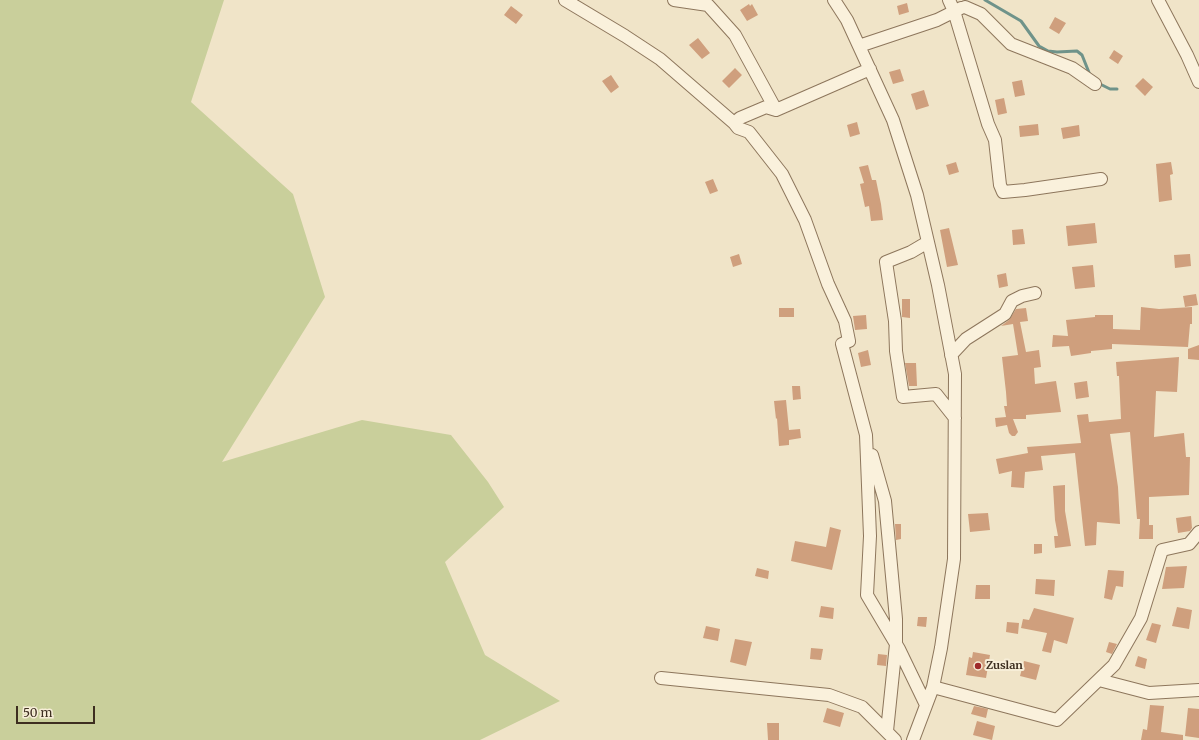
<!DOCTYPE html>
<style>
body{margin:0}
#map{position:relative;width:1199px;height:740px;overflow:hidden;background:#f0e4c8;font-family:Merriweather,serif}
canvas{display:block}
.scale{position:absolute;left:16px;top:706px;width:79px;height:18px;box-sizing:border-box;border:2px solid #3d2e20;border-top:0;padding-left:5px;font-size:12px;line-height:14px;white-space:nowrap;color:#3d2e20;-webkit-text-stroke:3px #f7eed8;paint-order:stroke}
</style>
<div id="map">
<canvas width="1199" height="740"></canvas>
<div class="scale">50 m</div>
</div>
<script>
const ctx = document.querySelector('canvas').getContext('2d');
ctx.lineJoin = 'round';
function fill(path, color) { ctx.fillStyle = color; ctx.fill(path, 'evenodd'); }
function strokePath(path, color, width, dash) { ctx.strokeStyle = color; ctx.lineWidth = width; ctx.lineCap = dash ? 'butt' : 'round'; ctx.setLineDash(dash || []); ctx.stroke(path); }
function label(font, color, halo, rows, align = 'center') {
  ctx.font = font + ' Merriweather,serif'; ctx.lineWidth = 4; ctx.setLineDash([]); ctx.textBaseline = 'middle'; ctx.strokeStyle = halo; ctx.fillStyle = color; for (const [text, x, y, turn = 0] of rows) {
    ctx.save(); ctx.translate(x, y); ctx.rotate((+turn || 0) * Math.PI / 180); ctx.textAlign = isNaN(turn) ? turn : align; if (halo) ctx.strokeText(text, 0, 0); ctx.fillText(text, 0, 0); ctx.restore();
  }
}
const green = new Path2D(`
 M0,0H224L191,102L293,194L325,297L222,462L362,420L451,435L488,482L504,507L445,562L485,655L560,701L480,740H0Z`);
const stream = new Path2D(`
 M985,0L1021,21L1039,46L1048,51L1057,52L1077,51L1082,55L1090,75
 M1098,83L1110,89H1117`);
const building = new Path2D(`
 M907,3L909,12L899,15L897,6Z
 M749,4L750,6L752,4L758,15L747,21L740,10Z
 M511,6L523,15L516,24L504,15Z
 M1055,17L1066,23L1059,34L1049,28Z
 M698,38L710,53L702,59L689,45Z
 M1114,50L1123,56L1118,64L1109,58Z
 M735,68L742,75L729,88L722,81Z
 M900,69L904,81L893,84L889,72Z
 M611,75L619,87L611,93L602,81Z
 M1143,78L1153,87L1145,96L1135,86Z
 M1022,80L1025,95L1015,97L1012,82Z
 M924,90L929,106L916,110L911,94Z
 M1004,98L1007,113L998,115L995,100Z
 M857,122L860,134L850,137L847,125Z
 M1038,124L1039,135L1020,137L1019,126Z
 M1079,125L1080,136L1063,139L1061,128Z
 M956,162L959,172L949,175L946,165Z
 M1171,162L1173,174L1170,175L1172,200L1159,202L1156,164Z
 M868,165L872,180H876L881,204L883,220L871,221L869,206L865,207L860,184L864,183L859,167Z
 M713,179L718,191L710,194L705,182Z
 M1095,223L1097,243L1068,246L1066,226Z
 M949,228L958,265L947,267L940,230Z
 M1023,229L1025,244L1013,245L1012,230Z
 M739,254L742,264L733,267L730,257Z
 M1190,254L1191,266L1175,268L1174,255Z
 M1093,265L1095,287L1075,289L1072,267Z
 M1006,273L1008,286L999,288L997,275Z
 M1196,294L1198,305L1185,307L1183,296Z
 M902,299H910V318L902,317Z
 M1141,307L1159,309L1192,307V324H1190L1188,347L1112,344V349L1091,351V353L1071,356L1069,346L1052,347L1053,335L1068,336L1066,320L1095,317V315H1113V329L1140,330Z
 M779,308H794V317H779Z
 M1026,308L1028,321L1020,322L1026,352L1039,350L1041,367L1034,368L1035,384L1056,381L1061,412L1026,415V419H1013L1018,432L1015,436H1012L1009,433L1007,425L996,427L995,418L1006,417L1004,406H1007L1006,392L1002,357L1018,355L1013,324L1001,326L1009,320L1016,309Z
 M866,315L867,329L855,330L853,316Z
 M1199,345V360L1188,359V349Z
 M868,350L871,365L861,367L858,353Z
 M1179,357L1177,392L1156,391L1154,437L1184,433L1186,457H1190L1189,495L1149,497V525H1153V539H1139L1140,519H1137L1130,432L1110,434L1118,487L1120,524L1097,522L1096,545L1085,546L1075,453L1041,456L1043,470L1025,472L1024,488L1011,487L1012,471L999,474L996,459L1028,453L1027,447L1081,443L1077,415L1088,414L1089,422L1121,419L1119,376H1117L1116,362Z
 M905,363H916L917,386H909Z
 M1087,381L1089,397L1076,399L1074,383Z
 M792,386H800L801,399L793,400Z
 M786,400L789,430L800,429L801,438L789,440V445L779,446L777,418L776,419L774,401Z
 M1065,485V511L1071,546L1055,548L1054,536H1058L1055,520L1053,486Z
 M988,513L990,530L970,532L968,514Z
 M1191,516L1192,528L1190,531L1178,533L1176,518Z
 M895,524H901V539L896,540Z
 M830,527L841,530L832,570L791,561L795,541L826,547Z
 M1034,544H1042V553L1034,554Z
 M1187,566L1184,588L1162,589L1166,567Z
 M757,568L769,571L768,579L755,576Z
 M1108,570L1124,571L1123,587L1116,586L1112,600L1104,598Z
 M1036,579L1055,580L1054,596L1035,594Z
 M976,585H990V599H975Z
 M821,606L834,608L833,619L819,617Z
 M1177,607L1192,610L1189,629L1172,626Z
 M1034,608L1074,618L1067,644L1054,640L1051,653L1042,651L1047,633L1021,628L1023,619L1029,620Z
 M918,617H927L926,627L917,626Z
 M1007,622L1019,623L1018,634L1006,632Z
 M1152,623L1161,625L1156,643L1146,640Z
 M706,626L720,629L718,641L703,638Z
 M735,639L752,642L746,666L730,662Z
 M1109,642L1117,644L1112,654L1106,652Z
 M811,648L823,649L821,660L810,659Z
 M973,652L990,655L986,678L966,675L969,657L972,658Z
 M878,654L887,655L886,666L877,665Z
 M1138,656L1147,659L1145,669L1135,666Z
 M1024,661L1040,665L1036,680L1020,676Z
 M1150,705L1164,706L1161,732L1183,735V740H1141L1143,729L1147,730Z
 M974,706L988,709L986,718L971,714Z
 M827,708L844,713L840,727L823,722Z
 M1188,708L1199,709V738L1185,736Z
 M977,721L995,726L992,740L973,735Z
 M767,723H779V740H768Z`);
const minor = new Path2D(`
 M565,0L625,36L660,59L734,123
 M674,0L708,5L735,35L776,110L870,69
 M834,0L847,20L893,120L917,195L938,285L955,374L954,559L941,648L933,687L913,740
 M949,0L954,11L988,124L995,140L1000,185L1003,192L1025,190L1101,179
 M1158,0L1187,55L1199,82
 M965,7L981,14L1011,44L1072,68L1095,84
 M859,46L937,20L961,8
 M776,110L766,107L740,118L734,123L738,128L749,132L782,174L805,220L828,284L845,321L849,341L842,344L866,435L870,536L867,595L899,649L926,705
 M928,242L911,252L886,262L895,321L896,351L903,397L936,394L955,418
 M951,355L966,339L1005,314L1012,301L1022,296L1035,293
 M872,455L885,501L896,619V644L887,731
 M661,678L829,695L862,707L895,740
 M1099,680L1149,693L1199,690
 M933,687L1057,720L1114,665L1141,618L1162,550L1189,544L1199,532`);
const markers = [
 [978,666,4,"#9e2a2b"]
];
const poiNames = [
 ["Zuslan",986,666]
];
fill(green, '#c9cf9b');
strokePath(stream, '#6f938a', 3);
fill(building, '#cf9f7d');
strokePath(minor, '#8d765c', 14);
strokePath(minor, '#faf1dc', 12);
for (const [x, y, r, color] of markers) { const dot = new Path2D(); dot.arc(x, y, r, 0, 2 * Math.PI); ctx.fillStyle = color; ctx.fill(dot); strokePath(dot, '#f7eed8', 1.5); }
label('bold 11px', '#3d2e20', '#f7eed8', poiNames, 'left');
</script>
